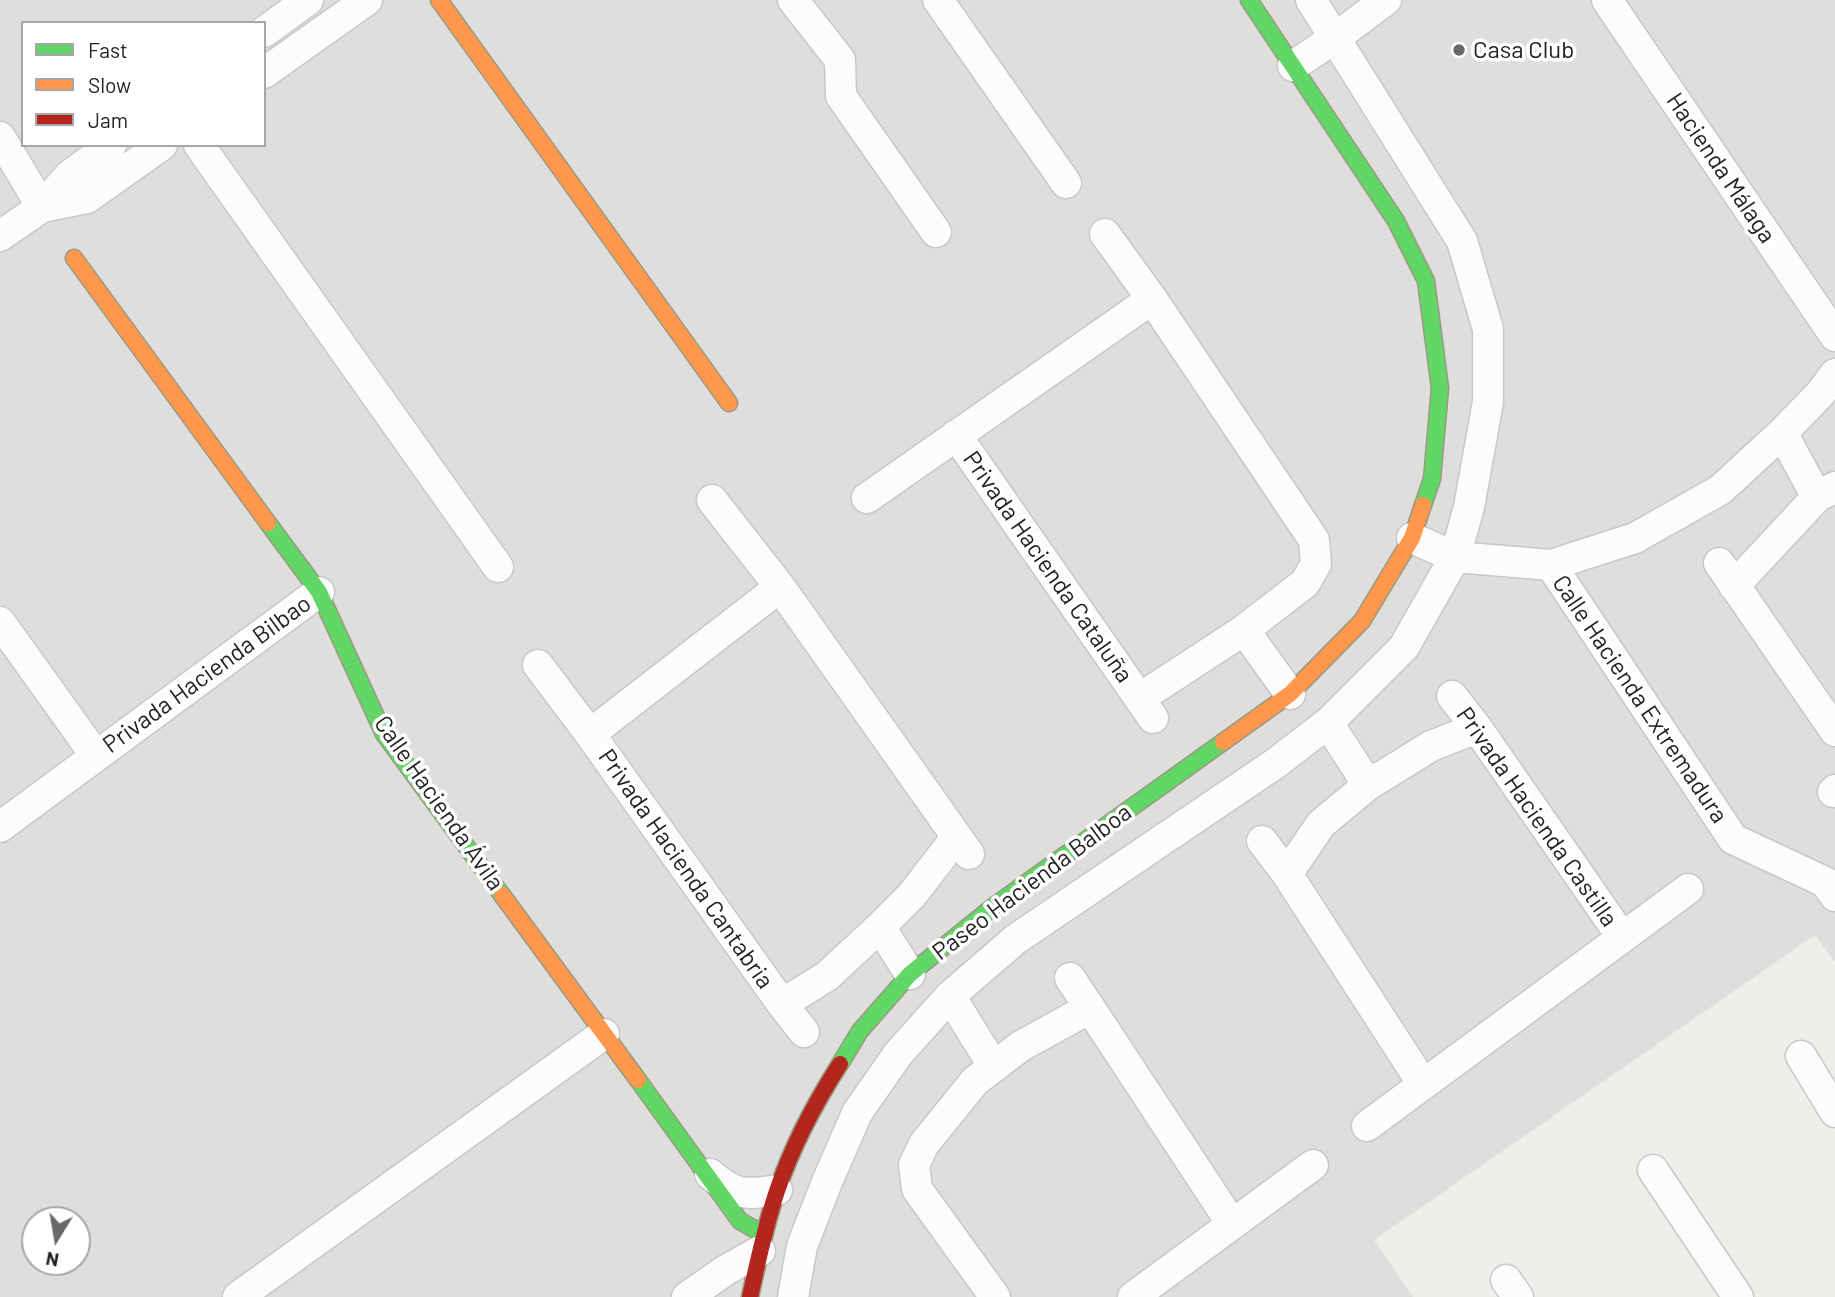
<!DOCTYPE html>
<meta charset="utf-8">
<style>
body{margin:0}
#map{position:relative;width:1835px;height:1297px;overflow:hidden;background:#f0eeeb;font-family:Barlow,sans-serif}
canvas{display:block}
.legend{position:absolute;left:21px;top:21px;width:245px;height:126px;box-sizing:border-box;background:#fff;border:2px solid #a7a7a7;margin:0;padding:9px 12px;list-style:none;font-size:21px;color:#222}
.legend li{display:flex;align-items:center;gap:14px;height:35px}
.legend b{width:35px;border:2px solid #a7a7a7}
.north{position:absolute;left:21px;top:1206px;width:70px;height:70px;box-sizing:border-box;background:#fff;border:2px solid #a7a7a7;border-radius:50%;rotate:191deg;font-size:19px;font-weight:700;line-height:28px;text-align:center;color:#222}
.north::after{content:'';display:block;margin:auto;width:24px;height:32px;background:#6a6968;clip-path:polygon(50% 0,100% 100%,50% 72%,0 100%)}
</style>
<div id="map">
<canvas width="1835" height="1297"></canvas>
<ul class="legend">
<li><b style="height:9px;background:#63d668"></b>Fast</li>
<li><b style="height:9px;background:#ff974d"></b>Slow</li>
<li><b style="height:9px;background:#b3261e"></b>Jam</li>
</ul>
<div class="north">N</div>
</div>
<script>
const ctx = document.querySelector('canvas').getContext('2d');
ctx.lineJoin = 'round';
function fill(path, color) { ctx.fillStyle = color; ctx.fill(path, 'evenodd'); }
function strokePath(path, color, width, dash) { ctx.strokeStyle = color; ctx.lineWidth = width; ctx.lineCap = dash ? 'butt' : 'round'; ctx.setLineDash(dash || []); ctx.stroke(path); }
function label(font, color, halo, rows, align = 'center') {
  ctx.font = font + ' Barlow,sans-serif'; ctx.lineWidth = 7; ctx.setLineDash([]); ctx.textBaseline = 'middle'; ctx.strokeStyle = halo; ctx.fillStyle = color; for (const [text, x, y, turn = 0] of rows) {
    ctx.save(); ctx.translate(x, y); ctx.rotate((+turn || 0) * Math.PI / 180); ctx.textAlign = isNaN(turn) ? turn : align; if (halo) ctx.strokeText(text, 0, 0); ctx.fillText(text, 0, 0); ctx.restore();
  }
}
const residential = new Path2D(`
 M0,0H1835V962L1815,935L1374,1240L1413,1297H0ZM23,23H264V145H23ZM35,1220H77V1262H35Z`);
const street = new Path2D(`
 M793,0L840,60L841,96L936,232
 M938,0L1066,183
 M1607,0L1835,336
 M264,32L308,0
 M1293,66L1335,38L1386,0
 M264,73L367,0
 M0,137L42,207
 M199,145L498,567
 M42,207L87,198L162,145
 M1105,234L1152,299L1314,540L1316,564L1305,583L1244,630L1140,698
 M0,236L42,207L70,175L111,145
 M1782,433L1817,497
 M956,435L1153,718
 M867,498L1152,299
 M712,500L780,587L969,854
 M1412,538L1455,557L1551,565L1635,538L1720,490L1782,433L1820,394L1835,374
 M1719,563L1835,731
 M1551,565L1733,839L1825,882L1835,896
 M1734,586L1817,497L1835,487
 M0,622L96,756
 M1244,630L1290,694
 M538,665L590,734L782,1004L804,1032
 M1452,696L1477,728L1622,937
 M1328,723L1368,785
 M590,734L780,587
 M1833,792L1835,790
 M0,827L319,592
 M1262,841L1287,874L1423,1084
 M1287,874L1321,824L1368,785L1431,746L1477,728
 M880,927L910,974
 M1070,978L1090,1008
 M950,996L994,1067
 M782,1004L827,976L880,927L912,895L956,838
 M1801,1056L1835,1112
 M1367,1126L1688,889
 M1653,1170L1738,1297
 M710,1174C735,1196 746,1195 777,1190
 M1506,1280L1518,1297
 M238,1297L604,1034
 M687,1297L726,1270L760,1251
 M793,1297L802,1246L827,1182L857,1113L898,1054L950,996L1016,939L1276,763L1328,723L1404,647L1455,557L1469,507L1488,402V329L1462,241L1311,0
 M995,1297L917,1189L914,1165L924,1144L975,1081L1021,1046L1090,1008L1232,1224
 M1133,1297L1313,1165`);
const fast = new Path2D(`
 M1249,0L1396,221L1426,281L1440,388L1432,479L1423,505
 M268,523L319,592L384,734L502,895
 M840,1064L860,1031L910,974L994,906L1223,742
 M638,1080L740,1221L754,1229L765,1230`);
const slow = new Path2D(`
 M439,0L729,403
 M74,258L268,523
 M1223,742L1290,694L1362,621L1412,538L1423,505
 M502,895L638,1080`);
const jam = new Path2D(`
 M750,1297C758,1261 765,1226 777,1191C792,1147 815,1103 840,1064`);
const markers = [
 [1459,50,7,"#6a6968"]
];
const poiNames = [
 ["Casa Club",1473,50]
];
const streetNames = [
 ["Hacienda Málaga",1721,168,56],
 ["Privada Hacienda Cataluña",1048,567,55],
 ["Privada Hacienda Bilbao",207,674,-36],
 ["Calle Hacienda Extremadura",1640,699,56],
 ["Calle Hacienda Ávila",439,803,55],
 ["Privada Hacienda Castilla",1537,817,55],
 ["Privada Hacienda Cantabria",686,869,55],
 ["Paseo Hacienda Balboa",1032,882,-37]
];
fill(residential, '#dfdedc');
strokePath(street, '#c9c8c7', 33);
strokePath(fast, '#999a82', 19);
strokePath(slow, '#999a82', 19);
strokePath(jam, '#999a82', 19);
strokePath(street, '#fdfcfc', 30);
strokePath(fast, '#63d668', 16);
strokePath(slow, '#ff974d', 16);
strokePath(jam, '#b3261e', 16);
for (const [x, y, r, color] of markers) { const dot = new Path2D(); dot.arc(x, y, r, 0, 2 * Math.PI); ctx.fillStyle = color; ctx.fill(dot); strokePath(dot, '#fff', 2.5); }
label('24px', '#222', '#fff', poiNames, 'left');
label('24px', '#222', '#fff', streetNames);
</script>
